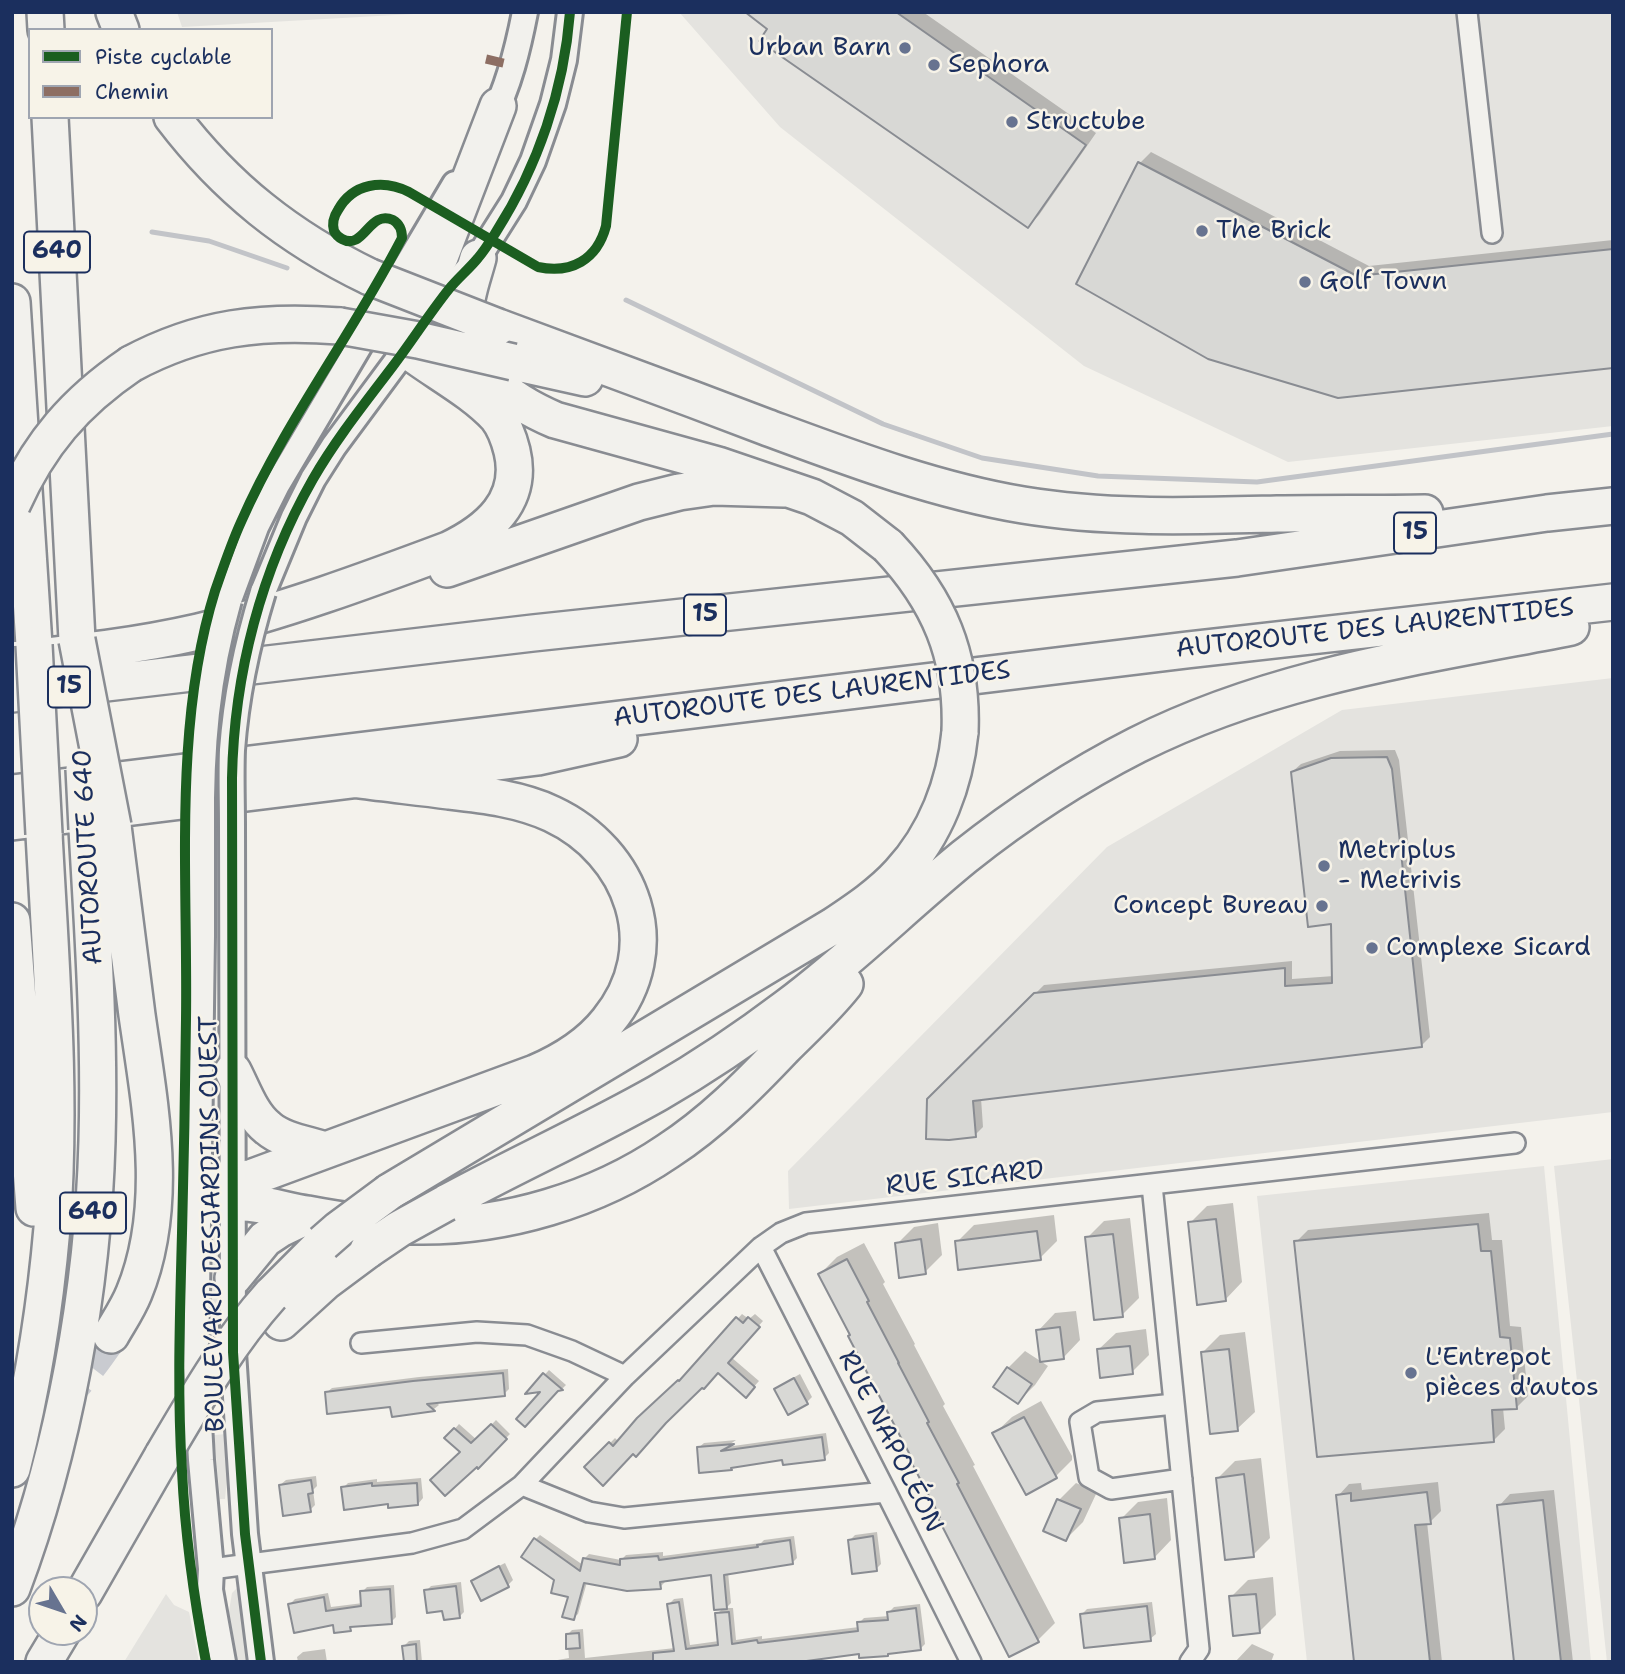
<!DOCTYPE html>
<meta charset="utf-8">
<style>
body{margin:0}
#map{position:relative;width:1625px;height:1674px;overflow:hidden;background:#f4f2ec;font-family:"Shantell Sans",sans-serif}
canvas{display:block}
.frame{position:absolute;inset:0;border:14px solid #1b2f5e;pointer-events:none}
.legend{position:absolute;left:28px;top:28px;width:245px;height:91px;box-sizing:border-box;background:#f7f3e8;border:2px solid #9fa5b1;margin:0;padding:9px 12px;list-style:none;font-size:21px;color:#1b2f5e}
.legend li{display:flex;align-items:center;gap:14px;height:35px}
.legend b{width:35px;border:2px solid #9fa5b1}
.north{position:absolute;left:28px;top:1576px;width:70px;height:70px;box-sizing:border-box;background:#f7f3e8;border:2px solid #9fa5b1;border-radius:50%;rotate:129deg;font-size:19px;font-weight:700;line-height:28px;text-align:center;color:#1b2f5e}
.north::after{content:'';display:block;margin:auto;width:24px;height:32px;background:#677390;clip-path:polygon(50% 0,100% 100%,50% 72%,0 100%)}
</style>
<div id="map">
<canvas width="1625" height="1674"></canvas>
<div class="frame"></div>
<ul class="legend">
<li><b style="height:9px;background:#1b5e20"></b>Piste cyclable</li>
<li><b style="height:9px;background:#8d6e63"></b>Chemin</li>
</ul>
<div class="north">N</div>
</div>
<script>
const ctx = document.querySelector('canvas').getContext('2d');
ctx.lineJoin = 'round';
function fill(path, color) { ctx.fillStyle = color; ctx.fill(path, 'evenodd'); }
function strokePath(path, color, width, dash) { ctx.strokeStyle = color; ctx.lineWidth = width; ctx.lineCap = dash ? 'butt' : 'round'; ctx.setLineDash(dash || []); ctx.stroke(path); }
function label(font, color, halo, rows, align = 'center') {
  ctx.font = font + ' "Shantell Sans",sans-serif'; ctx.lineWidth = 5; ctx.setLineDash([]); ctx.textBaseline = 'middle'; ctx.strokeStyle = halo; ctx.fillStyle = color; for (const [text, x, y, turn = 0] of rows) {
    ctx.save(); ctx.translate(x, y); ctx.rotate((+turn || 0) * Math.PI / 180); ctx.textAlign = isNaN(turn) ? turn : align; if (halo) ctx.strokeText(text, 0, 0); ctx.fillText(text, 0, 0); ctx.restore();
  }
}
const built = new Path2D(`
 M177,12H449L182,27Z
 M679,12H1613V426L1288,462L1084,366L780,127Z
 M1613,678V1112L789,1209L788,1171L1107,847L1342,710Z
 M1613,1159V1662H1607L1554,1166Z
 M1544,1166L1591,1662H1307L1257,1196Z
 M219,1218L222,1219L224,1333L206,1353L209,1252Z
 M227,1434L228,1470L225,1499H220L214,1435Z
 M237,1588H239L251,1662H233L228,1617L232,1593Z
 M166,1594L174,1605L189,1612L199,1662H124Z`);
const shadow = new Path2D(`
 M748,12H923L1096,133L1039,215L1028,226Z
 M1151,152L1369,266L1613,240V366L1338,396L1140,163Z
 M1395,750L1399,760L1430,1037L1422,1045L981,1098L983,1127L975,1135L928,1100L1044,985L1292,961V979L1334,976L1333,922L1292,772L1301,764L1340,751Z
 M1233,1203L1242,1282L1225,1300L1190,1223L1207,1206Z
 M1489,1213L1492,1240H1502L1510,1326L1521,1327L1528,1396L1517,1407L1503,1408L1505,1429L1493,1441L1296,1242L1308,1230Z
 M1054,1215L1057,1241L1040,1258L957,1242L974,1225Z
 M1130,1218L1139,1298L1122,1315L1087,1238L1104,1221Z
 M938,1223L942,1255L925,1272L897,1244L914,1227Z
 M864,1243L885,1282L883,1284L915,1344L914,1345L945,1404L943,1406L975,1465L973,1466L1055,1623L1038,1640L942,1517L820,1274L837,1257Z
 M1076,1311L1080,1340L1063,1358L1038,1331L1055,1313Z
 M742,1314L749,1319L755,1314L763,1321L731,1357L759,1381L751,1390L718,1371L633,1452L587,1467L615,1438L619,1442L644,1414L684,1376L685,1377Z
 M1146,1329L1149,1355L1132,1372L1098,1350L1116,1333Z
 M1245,1332L1255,1412L1237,1429L1202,1353L1220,1335Z
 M1025,1351L1048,1366L1035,1385L1018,1402L1008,1368Z
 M508,1369L509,1389L504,1394L435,1401L439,1405L434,1409L393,1415L392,1405L326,1393L332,1388L419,1377Z
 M549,1370L566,1385L562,1389L529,1392Z
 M800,1374L812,1397L807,1402L789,1412L776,1389L782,1384Z
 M1041,1401L1072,1456V1460L1054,1478L994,1434L1012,1417Z
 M496,1420L510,1434L478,1466L447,1438L459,1424L477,1440Z
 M826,1433L829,1453L824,1458H784L733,1466L698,1448L704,1443L736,1440L726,1447Z
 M1261,1458L1270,1538L1253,1555L1218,1478L1235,1461Z
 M316,1476L317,1486L313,1490L315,1505L310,1510L280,1485L286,1480Z
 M421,1478L423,1498L418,1504L390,1502L343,1488L348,1483L377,1479V1482Z
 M1438,1482L1441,1511L1430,1522H1427L1442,1662H1356L1338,1496L1349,1484L1361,1483L1362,1490Z
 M1076,1483L1097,1492L1083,1522L1066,1539L1045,1530L1059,1500Z
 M1554,1490L1573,1662H1516L1499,1506L1510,1494Z
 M1167,1498L1171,1540L1154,1558L1121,1519L1138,1502Z
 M877,1532L881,1564L876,1569L850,1540L855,1535Z
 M540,1535L583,1565L585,1558L589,1554L621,1560L626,1555L663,1552V1556L761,1543L764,1540L794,1536L797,1558L792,1563L728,1572L731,1603L726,1608H733L736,1640L762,1636V1639L859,1627V1623L864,1618L889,1616V1612L894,1607L920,1604L925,1644L920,1649L861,1652L788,1662H546L569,1658L567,1635L572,1630L583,1629L585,1658L675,1648L669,1604L674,1599L683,1598L690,1645L719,1641L717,1614L723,1608L712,1573L664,1580L665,1582L660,1587L587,1582L578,1614L573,1618L570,1595L556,1580L536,1539Z
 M505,1563L513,1580L508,1585L482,1599L473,1581L479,1576Z
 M1273,1577L1276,1615L1259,1632L1231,1597L1248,1580Z
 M461,1582L464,1612L459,1617L444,1609L426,1591L431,1586Z
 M394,1585L396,1617L391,1622L354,1625L350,1629L290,1604L295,1599L328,1593L331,1607L363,1603L362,1592L367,1587Z
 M1152,1602L1156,1634L1150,1639L1082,1614L1087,1609Z
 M420,1640L422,1662H406L404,1646L409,1641Z
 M1252,1644L1274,1654L1271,1662H1235Z
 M325,1649L327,1662H298L297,1657L303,1652Z`);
const stream = new Path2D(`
 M152,232L209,241L287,268
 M626,300L883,424L982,458L1098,476L1257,482L1613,434`);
const building = new Path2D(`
 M745,12H896L1086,145L1028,228L759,41L767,29Z
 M1138,162L1357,276L1613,249V368L1338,398L1208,359L1076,284Z
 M1387,757L1392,769L1422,1047L973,1101L976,1137L949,1140L926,1139L927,1099L1034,993L1285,968V986L1332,983L1331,924L1308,927L1291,772L1331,758Z
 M1216,1219L1226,1301L1197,1305L1188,1222Z
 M1478,1224L1481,1251H1491L1500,1337L1510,1338L1517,1409L1492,1410L1494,1442L1317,1457L1294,1241Z
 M1037,1231L1041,1260L958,1270L955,1241Z
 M1113,1234L1123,1317L1094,1320L1085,1237Z
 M921,1239L926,1274L899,1278L895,1243Z
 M847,1259L869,1301L867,1302L899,1363H898L929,1422L927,1423L959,1483L957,1484L1039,1642L1009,1657L938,1518L940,1517L908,1456L910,1455L848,1336L850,1335L818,1274Z
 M736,1317L743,1323L748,1317L760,1327L728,1363L755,1387L746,1398L718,1373L704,1389L702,1388L666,1423L636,1457L633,1454L603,1486L584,1467L609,1442L613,1446L637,1418L678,1380L679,1381Z
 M1060,1327L1064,1359L1040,1362L1036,1330Z
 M1130,1346L1133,1374L1100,1378L1097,1349Z
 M1229,1349L1238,1431L1210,1434L1201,1352Z
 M1007,1367L1032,1384L1018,1404L993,1387Z
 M503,1373L505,1396L427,1404L435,1411L392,1417L390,1407L327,1414L325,1392L413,1381Z
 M543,1373L563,1390L558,1391L525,1427L516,1419L540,1392L525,1394Z
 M794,1378L808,1404L788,1415L774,1389Z
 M1024,1417L1057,1478L1026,1495L992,1433Z
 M491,1424L507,1439L478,1469L477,1467L445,1496L430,1480L460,1452L444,1438L454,1428L471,1443Z
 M822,1437L825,1460L783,1465L782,1460L731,1468L732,1470L699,1473L697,1447L734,1444L721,1451Z
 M1244,1474L1254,1557L1225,1560L1216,1478Z
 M311,1480L313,1493L308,1494L311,1512L283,1516L279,1485Z
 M372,1483V1486L417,1483L418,1505L388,1508V1504L344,1510L341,1487Z
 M1427,1492L1431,1524L1415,1525L1430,1662H1354L1336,1495L1351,1493V1501Z
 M1057,1499L1081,1509L1066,1541L1043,1531Z
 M1543,1500L1561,1662H1514L1497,1505Z
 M1150,1514L1155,1559L1124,1563L1119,1518Z
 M873,1536L877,1571L852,1574L848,1540Z
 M534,1538L580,1571L583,1558L620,1565V1559L658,1556L659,1560L758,1547L757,1545L790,1540L793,1564L724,1575L727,1609L714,1610L711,1575L660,1582L661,1589L627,1591L584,1583L574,1620L562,1617L568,1597L551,1593L554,1580L521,1557Z
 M499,1566L509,1587L481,1601L471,1581Z
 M456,1586L460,1618L444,1620L442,1611L427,1613L424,1590Z
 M390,1589L392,1624L350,1627L351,1631L334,1633L333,1625L294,1633L288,1604L324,1597L326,1611L361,1606L360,1591Z
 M1256,1594L1260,1633L1233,1636L1229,1596Z
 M679,1602L686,1649L718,1645L715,1613L729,1612L732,1644L757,1640L758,1643L858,1631L857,1622L888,1620L887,1612L916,1608L921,1650L888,1654V1656L859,1658V1654L799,1662H653V1653L674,1651L667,1604Z
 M1147,1606L1151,1641L1084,1648L1080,1614Z
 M579,1633L580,1648L566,1649V1634Z
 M416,1644L417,1662H404L402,1646Z`);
const motorwayTunnel = new Path2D(`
 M12,1437C54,1414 85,1373 111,1335`);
const minor = new Path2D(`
 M1467,12L1492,233
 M1152,1185L1199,1649L1190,1662
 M761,1247L886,1492L971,1662
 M361,1343L477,1332L527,1335L572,1351L625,1376
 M1174,1404L1097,1412L1080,1422L1089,1477L1111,1489L1182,1479
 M522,1485L589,1512L624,1518L886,1492
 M211,1569L412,1543L463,1529L522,1485L625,1376L761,1247L781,1233L806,1223L1515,1143`);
const tertiary = new Path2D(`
 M492,118C509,86 518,48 525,12
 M263,592L294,517L313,479L334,446L451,288L478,258L514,201L533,161L553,104L564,60L570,12
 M229,600L256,527L277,485L455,184
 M232,826L233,1352L245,1534L261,1662
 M202,829V936L196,1368L201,1460L211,1569L210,1590L223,1662`);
const motorway = new Path2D(`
 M45,12L46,30
 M114,12L121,30
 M50,117L77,640
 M172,117C226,188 289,238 370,277
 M478,258C473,277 465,297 465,316C462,369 513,402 555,420L718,465L812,497L852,518L888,546
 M12,302L34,645
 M498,327C588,360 677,393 766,427C850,458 934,490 1023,505C1108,519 1192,516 1277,514C1326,513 1375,514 1425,513
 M513,362L585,378
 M131,364C200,327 262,320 340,326
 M447,569L639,502L679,492L714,487L784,489
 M12,660C74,653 137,646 198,632C281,612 368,580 448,550C488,531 524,501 512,451C509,439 505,427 497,417C471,389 432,370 402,346L396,336L397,327L440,257L498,106
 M12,694L533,633L1237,558L1547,513L1613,506
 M12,793L1187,650L1613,602
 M12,822L538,757L619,739
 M12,921L34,1208
 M233,1071C243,1090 251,1115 268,1128C283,1141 307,1144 325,1150
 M199,1182L234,1181L253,1177L535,1073C563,1061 589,1045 608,1021C668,948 633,852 552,814C520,799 484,795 449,791C419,787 389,784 359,780
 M389,1192L833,926C857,910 881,894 900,873C936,834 955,783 960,732
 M201,1203C219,1203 237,1202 255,1204C272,1206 289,1211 307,1214C343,1221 381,1226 418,1226C505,1227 596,1200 668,1151C711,1123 748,1086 783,1049C804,1028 827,1007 845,984
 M446,1203C516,1165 589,1132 658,1093C703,1067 746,1038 787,1007C849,961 904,906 964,857C1018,814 1076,776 1137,745C1274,676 1423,656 1571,627
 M233,1278L265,1239L280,1229L309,1215
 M271,1295L323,1243
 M281,1322L325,1282L368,1250
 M111,1335C119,1321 128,1308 134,1293C170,1205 150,1106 137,1015C129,952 121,889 113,826
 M12,1469C32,1390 45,1309 52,1228C62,1097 51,965 44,834
 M12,1588C64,1450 93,1289 97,1141C100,1037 93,933 87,829
 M84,1593L163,1455
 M44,1662L62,1632`);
const tertiaryBridge = new Path2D(`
 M232,826C232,800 231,775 232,750C236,696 247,644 263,592
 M202,829C201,750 207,677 229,600`);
const motorwayBridge = new Path2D(`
 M370,277L498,327
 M340,326L418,340L513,362
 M12,505C39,444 75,402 131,364
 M888,546C939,600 963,656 960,732
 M77,640L113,826
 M34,645L44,834
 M84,769L87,829
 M323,1243L339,1229L389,1192
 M368,1250L399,1229L446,1203
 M163,1455C196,1399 228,1343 271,1295`);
const quiet = new Path2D(`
 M486,59L512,65`);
const cycleway = new Path2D(`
 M206,1662C194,1599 185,1534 182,1471C177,1392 180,1312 182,1233C184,1162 185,1090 186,1019C188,879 173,726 215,591C223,568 231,544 241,522C285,422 352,335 402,238C402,230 400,224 393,220C369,209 364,251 342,239C338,237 336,235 334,231C332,224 334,216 338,210C353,183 383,179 409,192L538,267C571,274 597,260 606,226L627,12
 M261,1662L245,1534L233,1352L232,778C234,674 261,570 313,479C336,439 365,403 393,366C412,341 429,314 449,289C458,278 469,269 478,258C485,250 491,240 496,232C538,166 564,90 570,12`);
const markers = [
 [905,48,7,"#677390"],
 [934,65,7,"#677390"],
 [1012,122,7,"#677390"],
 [1202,231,7,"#677390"],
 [1305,282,7,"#677390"],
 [1324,866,7,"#677390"],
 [1322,906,7,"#677390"],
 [1372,948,7,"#677390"],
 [1411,1373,7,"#677390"]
];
const shields = [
 [57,252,66],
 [1415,533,42],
 [705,615,42],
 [69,687,42],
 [93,1213,66]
];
const shieldNames = [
 ["640",57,252],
 ["15",1415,533],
 ["15",705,615],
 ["15",69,687],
 ["640",93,1213]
];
const poiNames = [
 ["Urban Barn",891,48,"right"],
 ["Sephora",948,65],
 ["Structube",1026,122],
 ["The Brick",1216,231],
 ["Golf Town",1319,282],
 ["Metriplus",1338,851],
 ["- Metrivis",1338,881],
 ["Concept Bureau",1308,906,"right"],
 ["Complexe Sicard",1386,948],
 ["L'Entrepot",1425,1358],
 ["pièces d'autos",1425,1388]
];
const streetNames = [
 ["AUTOROUTE DES LAURENTIDES",1375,629,-6],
 ["AUTOROUTE DES LAURENTIDES",812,695,-7],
 ["AUTOROUTE 640",89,857,-93],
 ["RUE SICARD",965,1179,-6],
 ["BOULEVARD DESJARDINS OUEST",213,1224,-91],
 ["RUE NAPOLÉON",890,1442,63]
];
fill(built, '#e4e3df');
fill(shadow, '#0003');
strokePath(stream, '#c2c4c8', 5);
fill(building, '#d8d8d5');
strokePath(building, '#898c92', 2);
strokePath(motorwayTunnel, '#c9cbd0', 35, [35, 18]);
strokePath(minor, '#898c92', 24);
strokePath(tertiary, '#898c92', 30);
strokePath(motorway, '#898c92', 40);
strokePath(minor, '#f2f1ed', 19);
strokePath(tertiary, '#f2f1ed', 24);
strokePath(motorway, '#f2f1ed', 35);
strokePath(tertiaryBridge, '#898c92', 30, []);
strokePath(motorwayBridge, '#898c92', 40, []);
strokePath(tertiaryBridge, '#f2f1ed', 24);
strokePath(motorwayBridge, '#f2f1ed', 35);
strokePath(quiet, '#8d6e63', 9, [18, 9]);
strokePath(cycleway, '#1b5e20', 10);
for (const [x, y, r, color] of markers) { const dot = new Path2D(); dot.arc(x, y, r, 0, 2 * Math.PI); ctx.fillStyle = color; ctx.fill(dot); strokePath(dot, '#f7f3e8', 2.5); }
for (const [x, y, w] of shields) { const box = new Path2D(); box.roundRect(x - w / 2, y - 20.5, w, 41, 5); ctx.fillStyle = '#f7f3e8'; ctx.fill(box); strokePath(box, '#1b2f5e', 2); }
label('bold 24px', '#1b2f5e', null, shieldNames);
label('26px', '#1b2f5e', '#f7f3e8', poiNames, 'left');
label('26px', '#1b2f5e', '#f7f3e8', streetNames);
</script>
